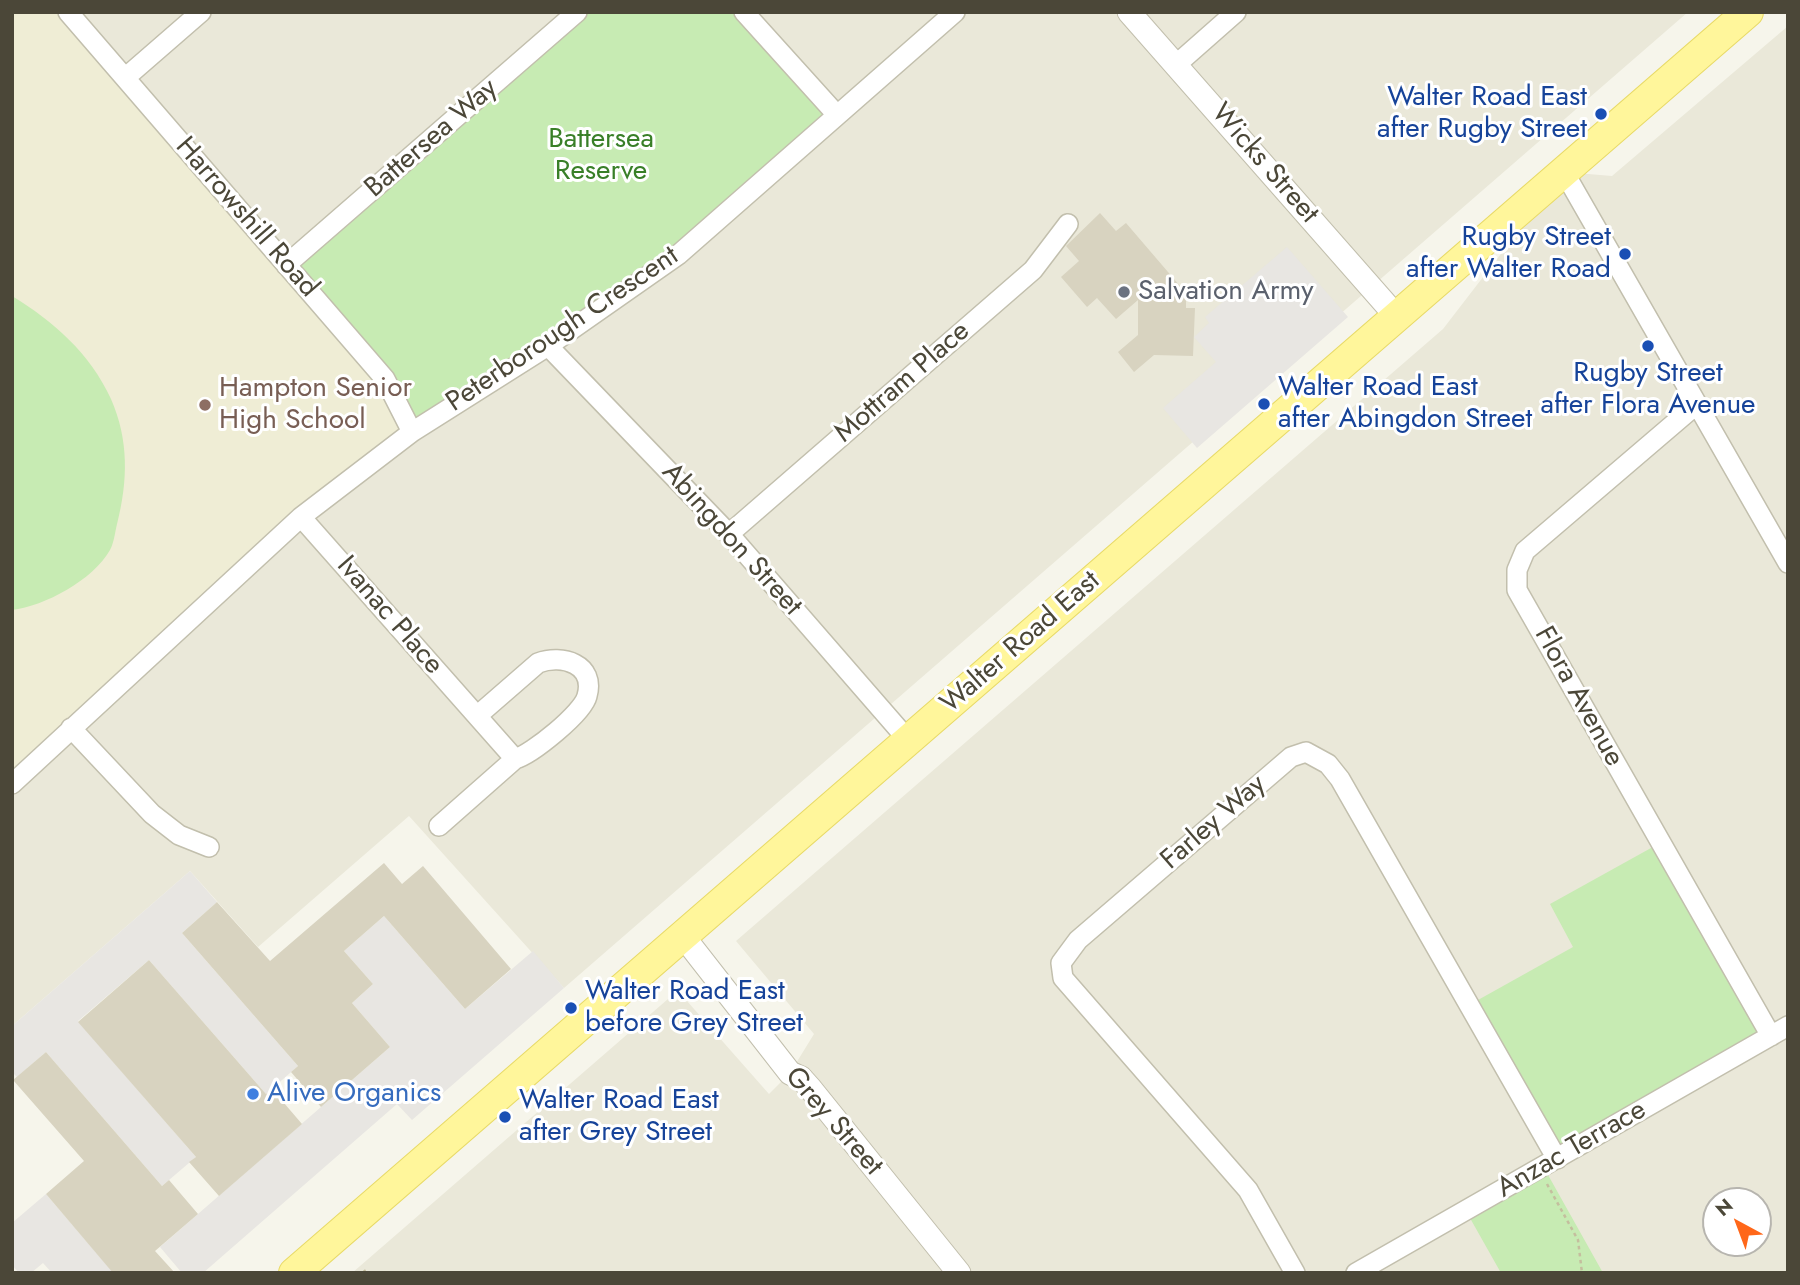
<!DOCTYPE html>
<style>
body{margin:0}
#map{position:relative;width:1800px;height:1285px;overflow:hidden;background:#f6f5eb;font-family:Jost,sans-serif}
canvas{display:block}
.frame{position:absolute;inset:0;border:14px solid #4b4738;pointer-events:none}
.north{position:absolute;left:1702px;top:1187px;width:70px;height:70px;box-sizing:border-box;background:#fff;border:2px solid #b7b5af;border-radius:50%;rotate:319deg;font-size:19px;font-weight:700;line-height:28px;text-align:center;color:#4b4738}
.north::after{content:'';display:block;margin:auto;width:24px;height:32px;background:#ff6719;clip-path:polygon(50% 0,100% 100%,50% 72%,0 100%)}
</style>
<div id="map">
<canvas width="1800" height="1285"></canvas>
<div class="frame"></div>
<div class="north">N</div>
</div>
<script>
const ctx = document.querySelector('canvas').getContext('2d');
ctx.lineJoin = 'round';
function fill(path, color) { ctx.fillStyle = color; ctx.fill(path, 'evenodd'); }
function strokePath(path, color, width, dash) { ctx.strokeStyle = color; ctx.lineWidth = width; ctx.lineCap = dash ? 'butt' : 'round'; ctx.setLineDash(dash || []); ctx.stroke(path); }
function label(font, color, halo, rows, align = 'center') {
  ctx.font = font + ' Jost,sans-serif'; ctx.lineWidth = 6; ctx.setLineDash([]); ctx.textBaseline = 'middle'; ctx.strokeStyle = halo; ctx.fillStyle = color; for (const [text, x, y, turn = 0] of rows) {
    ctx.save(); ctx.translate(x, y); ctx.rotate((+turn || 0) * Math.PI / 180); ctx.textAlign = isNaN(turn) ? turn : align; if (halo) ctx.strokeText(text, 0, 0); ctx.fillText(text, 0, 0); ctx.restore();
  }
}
const residential = new Path2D(`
 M68,12H577L286,265Z
 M744,12H1688L564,988L409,816L258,947L190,871L12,1026V784Z
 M1788,26V1273H352L668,999L687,1001L769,1094L790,1073L814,1034L736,941L1443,329L1564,172L1612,176ZM1716,1201H1758V1243H1716Z`);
const education = new Path2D(`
 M12,12H68L385,379L412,432L12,784Z`);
const green = new Path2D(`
 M577,12H744L837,115L678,255L412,432L385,379L286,265Z
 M12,296C53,321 90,353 111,399C129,440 128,481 117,524C115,532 114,543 110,550C93,580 45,606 12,610Z
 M1660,843L1771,1036L1557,1159L1469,1005L1573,947L1550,904Z
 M1543,1166L1603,1273H1501L1466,1211Z`);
const parking = new Path2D(`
 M1287,247L1348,317L1197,448L1163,408L1216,362L1194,337L1209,323L1205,317Z
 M190,871L217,902L182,933L298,1066L266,1094L149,960L78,1021L196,1157L162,1186L46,1052L17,1077L12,1072V1026Z
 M384,916L465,1009L533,951L564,988L412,1120L397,1104L203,1273H182L160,1247L390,1047L352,1003L373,984L344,951Z
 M46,1194L112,1271L52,1273L43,1263L31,1273H19L12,1265V1223Z`);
const building = new Path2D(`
 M1100,213L1116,231L1126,223L1186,293V308H1195L1193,356L1154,355L1134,372L1118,352L1138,335V300L1116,319L1097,298L1087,307L1061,277L1079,261L1066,246Z
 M384,863L402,884L423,866L511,969L465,1009L384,916L344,951L373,984L352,1003L390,1047L321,1107L291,1072L298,1066L182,933L217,902L270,961Z
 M149,960L266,1094L272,1089L302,1124L219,1196L189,1162L196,1157L78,1022Z
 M46,1052L162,1186L169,1180L198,1214L155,1251L175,1273H113L46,1194L84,1161L13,1080Z`);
const path = new Path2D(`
 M1547,1184L1578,1240L1582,1273
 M364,1270L366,1273`);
const minor = new Path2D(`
 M68,12L385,379L412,432
 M744,12L837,115
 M1177,64L1236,12
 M125,78L201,12
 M1564,172L1788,563
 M286,265L577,12
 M548,346L729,534L908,740
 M1697,404L1525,551L1517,570V590L1771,1036
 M301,517L515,759C532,754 583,713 587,696C596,664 562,654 538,663L477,716
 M729,534L1033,270L1068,224
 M71,728L152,814L179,835L209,847
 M12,784L301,517L412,432L548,346L678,255L955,12
 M439,826L515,759
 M1295,1273L1248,1190L1063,978L1061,963L1078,940L1291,757L1306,752L1328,764L1340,779L1557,1159
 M1356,1273L1788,1026`);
const tertiary = new Path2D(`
 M1129,12L1397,317
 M683,936L790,1073L801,1078L810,1088L959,1273`);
const primary = new Path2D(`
 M294,1273L1748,12`);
const markers = [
 [1601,114,7,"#1a4fb4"],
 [1625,254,7,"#1a4fb4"],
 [1124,292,7,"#6b7280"],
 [1648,346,7,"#1a4fb4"],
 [1264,404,7,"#1a4fb4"],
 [205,405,7,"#8d6e63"],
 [571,1008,7,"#1a4fb4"],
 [253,1094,7,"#3f7fe0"],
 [505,1117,7,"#1a4fb4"]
];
const transitNames = [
 ["Walter Road East",1587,98,"right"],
 ["after Rugby Street",1587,130,"right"],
 ["Rugby Street",1611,238,"right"],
 ["after Walter Road",1611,270,"right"],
 ["Rugby Street",1648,374,"center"],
 ["after Flora Avenue",1648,406,"center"],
 ["Walter Road East",1278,388],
 ["after Abingdon Street",1278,420],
 ["Walter Road East",585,992],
 ["before Grey Street",585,1024],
 ["Walter Road East",519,1101],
 ["after Grey Street",519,1133]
];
const streetNames = [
 ["Battersea Way",432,139,-41],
 ["Wicks Street",1264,164,49],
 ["Harrowshill Road",246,218,49],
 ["Peterborough Crescent",563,330,-34],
 ["Mottram Place",903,383,-41],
 ["Abingdon Street",731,540,48],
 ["Ivanac Place",389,616,49],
 ["Walter Road East",1021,643,-41],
 ["Flora Avenue",1578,697,61],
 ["Farley Way",1214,823,-41],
 ["Grey Street",833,1122,49],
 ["Anzac Terrace",1572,1150,-30]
];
const parkNames = [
 ["Battersea",601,140],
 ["Reserve",601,172]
];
const worshipNames = [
 ["Salvation Army",1138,292]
];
const educationNames = [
 ["Hampton Senior",219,389],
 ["High School",219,421]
];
const shopNames = [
 ["Alive Organics",267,1094]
];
fill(residential, '#eae8d9');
fill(education, '#efedd5');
fill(green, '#c7ebb3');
fill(parking, '#e8e6e2');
fill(building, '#d8d3c0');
strokePath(minor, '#c2bfad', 22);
strokePath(tertiary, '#c2bfad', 25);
strokePath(primary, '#e8da67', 32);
strokePath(path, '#c4be9e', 2.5, [3.5, 3.5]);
strokePath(minor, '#fff', 19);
strokePath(tertiary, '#fff', 23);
strokePath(primary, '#fff69b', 30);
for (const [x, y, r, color] of markers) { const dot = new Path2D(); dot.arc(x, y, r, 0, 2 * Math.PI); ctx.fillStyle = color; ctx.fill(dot); strokePath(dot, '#fff', 2.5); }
label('28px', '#164399', '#fff', transitNames, 'left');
label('28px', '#4b4738', '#fff', streetNames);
label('28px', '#397f28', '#fff', parkNames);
label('28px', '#5b616d', '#fff', worshipNames, 'left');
label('28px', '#785e54', '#fff', educationNames, 'left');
label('28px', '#366cbe', '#fff', shopNames, 'left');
</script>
